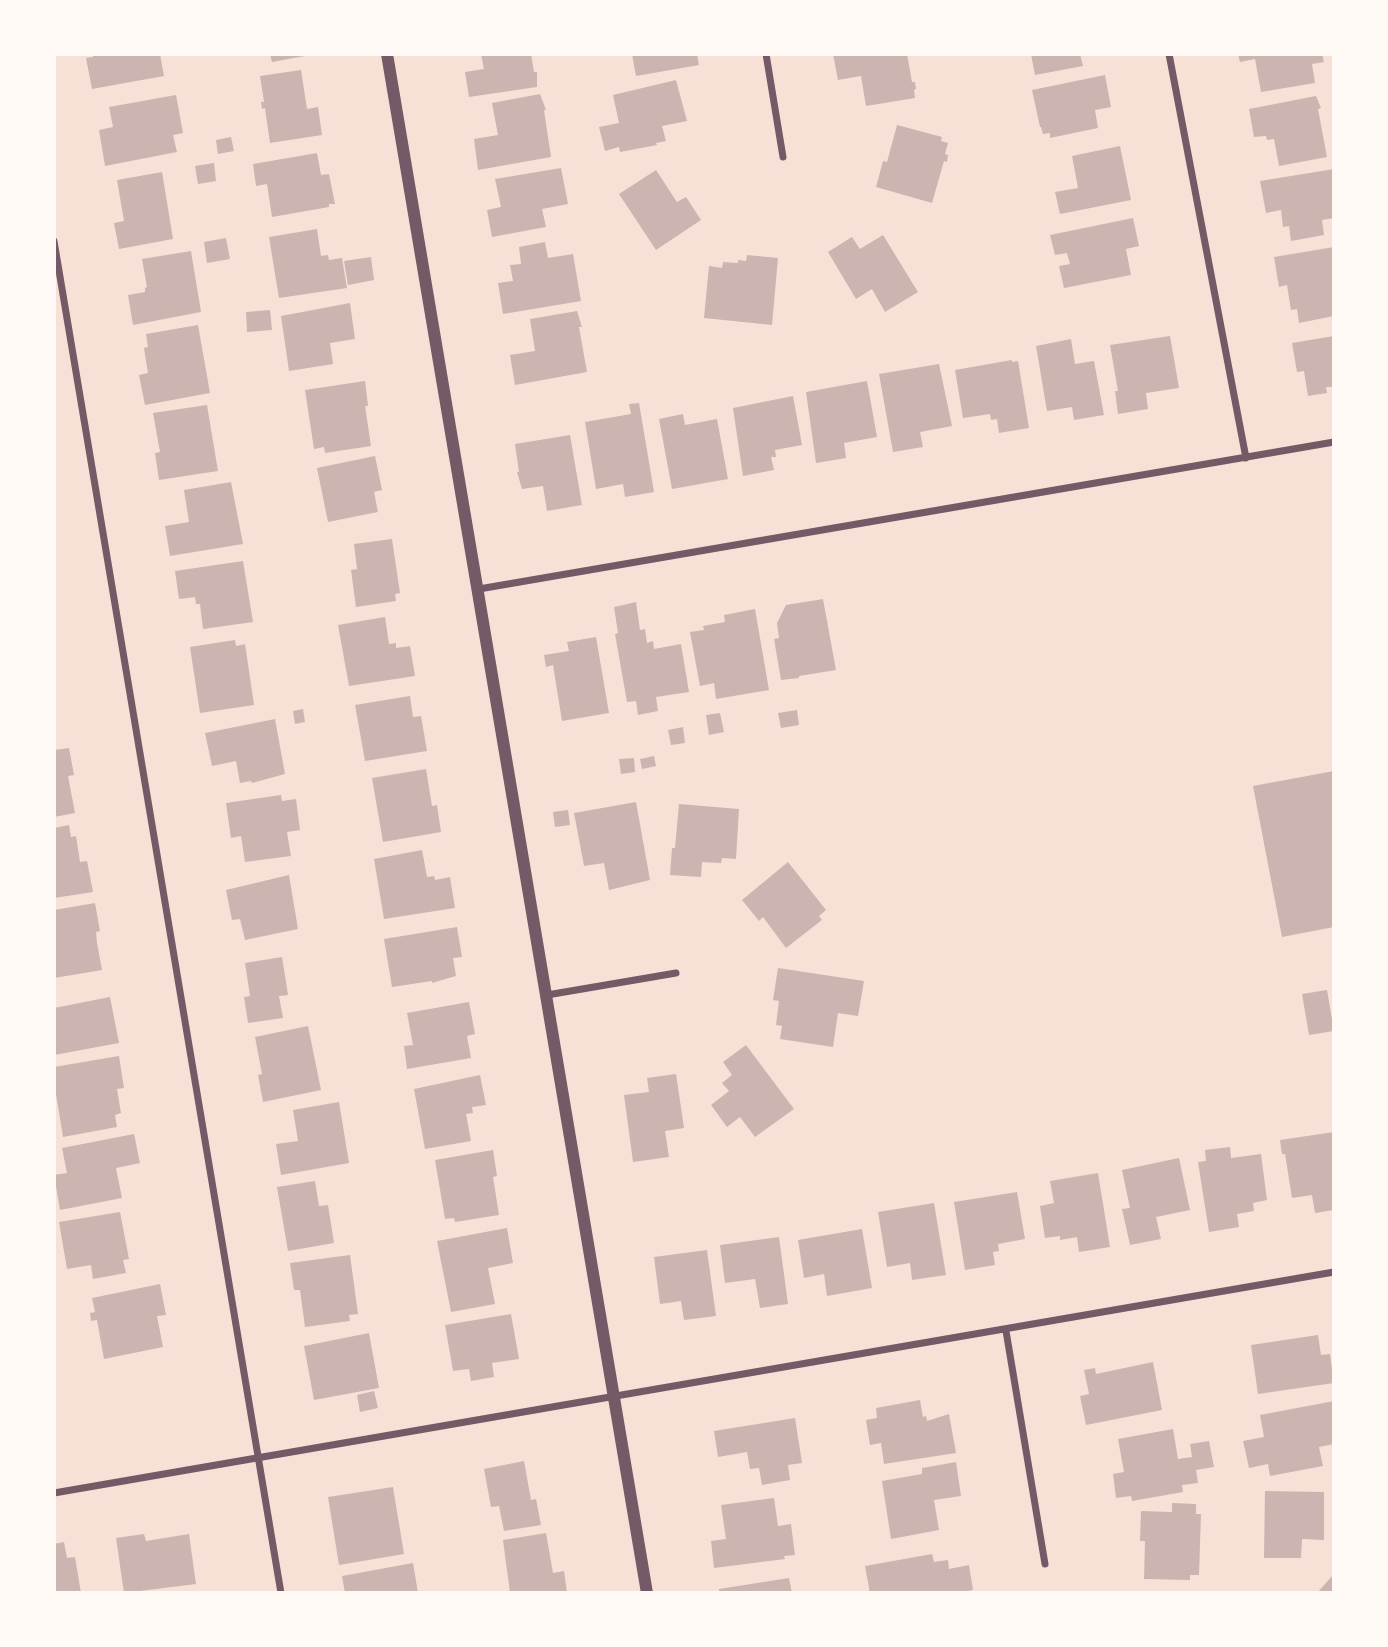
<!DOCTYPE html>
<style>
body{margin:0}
#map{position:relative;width:1388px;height:1647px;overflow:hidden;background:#f7e1d7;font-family:"Roboto Serif",serif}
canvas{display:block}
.frame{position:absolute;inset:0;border:56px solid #fffaf5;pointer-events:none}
</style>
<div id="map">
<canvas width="1388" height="1647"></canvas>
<div class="frame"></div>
</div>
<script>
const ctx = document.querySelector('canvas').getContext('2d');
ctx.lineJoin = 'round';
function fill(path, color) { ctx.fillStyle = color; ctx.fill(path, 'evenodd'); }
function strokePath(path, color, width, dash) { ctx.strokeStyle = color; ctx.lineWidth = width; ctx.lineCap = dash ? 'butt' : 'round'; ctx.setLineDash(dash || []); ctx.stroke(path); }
const building = new Path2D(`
 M93,54H160L164,76L92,89L86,58L93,57Z
 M270,54H305V56L272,62Z
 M481,54H531L534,72H537V87L469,97L465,72L484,69Z
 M632,54H697L699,65L636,76Z
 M833,54H907L912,82H915L916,89L914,90L915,98L866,106L861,76L838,80Z
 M1031,54H1080L1083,66L1035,75Z
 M1238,54H1322L1324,62L1312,64L1315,83L1261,92L1255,59L1240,62Z
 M301,70L307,109L318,107L322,135L270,143L265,108L262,109L261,102H264L260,76Z
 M1105,75L1111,107L1095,110L1098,128L1050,138V133L1043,134L1041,127H1040L1032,90Z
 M676,80L687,121L662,126L666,141L656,143L657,145L620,152L619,147L605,151L599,127L619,123L613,95Z
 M540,94L546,110H544L551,157L478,170L474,139L498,135L492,103Z
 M176,95L183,133L173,135L177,152L105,166L99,130L113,127L109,107Z
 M1316,96L1321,108L1318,109L1327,157L1279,166L1274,139L1267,140L1266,136L1254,137L1249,109Z
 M897,125L942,137L941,141L948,143L945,154L948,155L947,162L944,161L932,203L876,187L883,161L887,162Z
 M231,137L234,151L218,154L216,140Z
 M1120,146L1131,200L1060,214L1055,192L1078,188L1072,156Z
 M317,153L321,175L329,174L335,204H329V207L272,217L267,184L256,186L253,164Z
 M214,163L216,181L198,184L195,166Z
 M561,168L568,204L542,209L546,227L492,237L487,210L501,207L495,179Z
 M1334,169V218L1322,220L1324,235L1291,241L1289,226L1283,227L1281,210L1266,213L1260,181Z
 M656,170L677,202L686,197L701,220L656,250L619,194Z
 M162,172L173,239L119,249L114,223L124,221L117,180Z
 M1133,218L1139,246L1126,249L1131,275L1064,288L1059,266L1070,264L1067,253L1055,255L1050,235Z
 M317,229L321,256L328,255L329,260L342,258L347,288L279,298L269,237Z
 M883,235L918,292L885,312L872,289L856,299L828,252L852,237L860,249Z
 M226,238L230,259L207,263L204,242Z
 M545,242L548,258L573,254L581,301L503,314L498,283L513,281L510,265L521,264L519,247Z
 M1334,247V316L1299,323L1297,309L1291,310L1287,285L1279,287L1274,257Z
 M191,251L201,312L133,325L128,295L145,292V288L147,287L142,259Z
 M747,255L778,258L772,325L704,318L709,266L722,268L723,262L738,263V260L746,261Z
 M371,257L374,280L348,285L344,261Z
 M350,303L355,339L330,343L333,364L289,371L281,316Z
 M270,310L272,330L247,332L246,312Z
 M577,311L582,327H579L587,372L515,385L510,355L535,351L530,319Z
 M198,325L210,393L145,405L139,375L148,373L144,348L148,347L146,334Z
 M1170,336L1179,388L1146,393L1148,409L1118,414L1115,391H1118L1110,345Z
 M1334,336V387H1326L1327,393L1308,396L1304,371L1297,372L1292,343Z
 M1071,339L1075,364L1094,361L1104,415L1074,420L1072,407L1047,411L1036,346Z
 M1012,360V362L1018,361L1029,428L999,433L997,419L991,420L990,414L963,418L955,370Z
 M939,364L952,426L920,432L923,447L893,452L879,374Z
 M365,381L368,406H365L371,446L325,453L324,447L314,449L305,390Z
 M867,381L877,437L844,443L846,458L816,463L806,392Z
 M793,396L802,445L775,450L776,457H771L774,470L743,476L733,408Z
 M639,403L654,492L625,497L623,484L596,489L585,422L631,414L629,404Z
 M207,405L218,471L159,480L155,453L160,452L153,413Z
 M683,414L685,425L717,419L728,479L672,489L659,419Z
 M570,435L582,505L547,511L543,486L522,489L517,472H519L515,444Z
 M375,456L382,490L374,492L378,512L328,522L317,468Z
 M231,482L243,544L170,556L165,526L189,522L184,490Z
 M392,539L400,593L395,594L396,601L356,607L351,570L357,569L354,544Z
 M243,561L253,622L203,629L200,604H196L195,597L179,599L175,571Z
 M823,599L836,670L799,676V678L781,680L774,639L779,638L777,623L786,605Z
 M636,602L640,630L645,629L647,643L653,641L654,649L681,644L689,692L656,697L658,711L638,715L636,701L627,702L615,634L618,633L614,607Z
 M755,609L769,690L716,699L714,683L700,686L690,632L704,630L703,626L725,622L724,615Z
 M385,617L389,644L396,643V648L410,646L415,676L349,686L338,625Z
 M596,637L609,713L562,721L553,665L546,667L544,655L569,651L567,642Z
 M235,640L236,646L245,644L254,705L200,713L190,647Z
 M410,696L413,717L421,716L427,751L365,761L355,705Z
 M303,709L305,722L295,724L293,711Z
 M797,710L799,725L781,728L778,713Z
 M720,713L724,732L709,735L706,715Z
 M275,719L285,774L252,783L251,781L240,783L236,761L212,766L205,733Z
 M683,727L685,743L671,745L668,730Z
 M69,748L74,775L68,776L75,813L54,817V750Z
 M654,756L656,766L642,769L640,759Z
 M634,758L635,772L621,774L619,759Z
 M426,769L432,806L437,805L441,832L383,842L372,778Z
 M1334,771V927L1282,937L1253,786Z
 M281,795L282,801L296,799L300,830L287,832L291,856L245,862L241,836L231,838L226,803Z
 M636,802L650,880L609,890L604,863L584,866L574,813Z
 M679,804L739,809L736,859L722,858L721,863L702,862L701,877L670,875L672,848H675Z
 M568,810L570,825L555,827L553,812Z
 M69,825L71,837L76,836L80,862L87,861L93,892L54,898V828Z
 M422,850L427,877L434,876L435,880L450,877L455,908L384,919L374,859Z
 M788,862L826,910L819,916L822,920L786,948L763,917L759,921L742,900Z
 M289,875L298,929L245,940L240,919L232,920L226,890Z
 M95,903L100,931L96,932L97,943L102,970L54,978V910Z
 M457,927L462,957L453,958L456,976L432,983V981L392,987L384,939Z
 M282,957L288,995L279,996L283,1018L248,1023L244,997L250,996L245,963Z
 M778,968L864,981L858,1016L838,1013L833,1047L780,1039L782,1026L776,1025L779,1001L773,1000Z
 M1327,990L1334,1031L1309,1035L1302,994Z
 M110,997L119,1043L54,1055V1008Z
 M469,1002L475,1034L467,1036L471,1058L407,1069L404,1046L413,1045L407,1013Z
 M308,1026L321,1090L263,1102L258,1075L262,1074L255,1037Z
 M746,1045L794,1109L755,1137L740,1117L727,1127L711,1105L729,1091L722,1083L732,1075L723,1062Z
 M119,1056L124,1088L117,1089L121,1113L115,1115L117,1127L63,1137L54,1082V1067Z
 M676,1074L684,1128L665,1131L669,1157L633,1162L624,1095L649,1092L647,1078Z
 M480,1075L486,1105L472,1107L473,1113L466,1114L471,1141L425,1149L414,1089Z
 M339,1102L349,1163L281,1175L276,1144L298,1141L293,1110Z
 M1334,1132V1210L1315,1213L1312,1195L1292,1198L1285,1154H1282L1280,1140Z
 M134,1134L140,1163L116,1168L122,1198L60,1210L54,1175L67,1173L62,1148Z
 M1230,1147L1231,1158L1261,1154L1267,1200L1253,1203L1254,1211L1237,1214L1239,1227L1209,1232L1198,1162L1206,1161L1205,1150Z
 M493,1150L497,1176L493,1177L499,1215L455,1222L454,1218L445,1219L435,1160Z
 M1179,1158L1190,1210L1156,1217L1161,1239L1130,1245L1122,1209L1130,1208L1122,1170Z
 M1098,1173L1110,1247L1079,1252L1077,1237L1060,1240V1236L1045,1238L1040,1206L1054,1203L1050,1181Z
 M315,1181L319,1206L328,1205L334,1243L288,1251L277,1187Z
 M1017,1192L1025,1239L998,1244L999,1251L993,1252L995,1265L965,1270L954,1202Z
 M934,1203L946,1275L912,1280L910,1263L887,1267L878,1212Z
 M120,1212L129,1259L123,1260L126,1273L93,1279L91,1265L67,1269L59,1222Z
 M507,1228L513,1263L488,1268L495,1304L451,1312L437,1241Z
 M862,1229L872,1288L827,1296L824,1274L804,1278L798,1240Z
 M779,1237L788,1304L760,1308L755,1279L725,1283L720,1245Z
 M707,1250L716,1316L684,1320L681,1301L660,1304L654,1257Z
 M350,1255L358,1314L349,1315L350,1321L305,1327L300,1290H294L290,1263Z
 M160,1284L166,1315L157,1316L163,1347L104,1359L97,1320L91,1321L90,1313L95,1312L92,1298Z
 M511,1314L519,1359L492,1363L494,1377L471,1381L469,1369L453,1371L445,1325Z
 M369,1333L379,1388L314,1400L304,1346Z
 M1318,1335L1321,1355L1330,1354L1334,1383L1258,1394L1251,1345Z
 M1153,1362L1162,1410L1086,1425L1080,1396L1089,1394L1084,1370L1095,1368L1096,1374Z
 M374,1391L378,1408L360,1412L357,1395Z
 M920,1400L923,1417L926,1416L927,1421L949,1414L956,1453L884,1464L881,1443L870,1445L866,1420L877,1418L876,1408Z
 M1334,1401V1444L1319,1447L1323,1466L1270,1476L1268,1464L1249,1468L1243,1441L1264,1437L1260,1415Z
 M795,1418L802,1463L788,1465L790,1480L762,1485L759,1468L750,1469L747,1452L718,1457L714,1431Z
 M1173,1429L1178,1459L1192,1457L1190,1444L1209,1441L1214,1467L1196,1470L1198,1483L1182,1485L1183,1492L1132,1501L1131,1496L1116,1498L1113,1474L1124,1472L1118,1439Z
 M524,1461L531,1500L536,1499L541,1525L504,1531L499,1506L491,1507L484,1469Z
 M956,1462L961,1496L934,1500L939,1530L891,1539L882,1481L922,1474V1468Z
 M393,1487L404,1554L339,1565L328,1497Z
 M1265,1491L1324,1492V1540L1302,1539L1301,1558H1264Z
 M774,1498L778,1526L791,1524L795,1555L784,1556L785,1559L714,1568L711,1541L726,1539L721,1505Z
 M1172,1503L1196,1504V1514H1201L1199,1575H1190V1580L1144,1579L1145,1541H1140L1141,1511L1172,1512Z
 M546,1533L553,1573L564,1571L567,1593H510L503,1540Z
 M144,1534L146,1541L189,1534L196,1584L124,1593L116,1538Z
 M64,1542L67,1558L75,1557L81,1593H54V1544Z
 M932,1554L934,1562L948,1560L949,1569L969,1565L973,1590L960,1593H870L865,1566Z
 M413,1563L418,1593H345L342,1576Z
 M1334,1574V1593H1317Z
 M789,1578L792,1593H719V1589Z`);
const minor = new Path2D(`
 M766,54L783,157
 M1169,54L1246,458
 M54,241L281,1593
 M479,589L1334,442
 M547,995L676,973
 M1006,1331L1045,1564
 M54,1493L1334,1272`);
const tertiary = new Path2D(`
 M387,54L647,1593`);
fill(building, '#ccb4b1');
strokePath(minor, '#755966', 7);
strokePath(tertiary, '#755966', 12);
</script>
